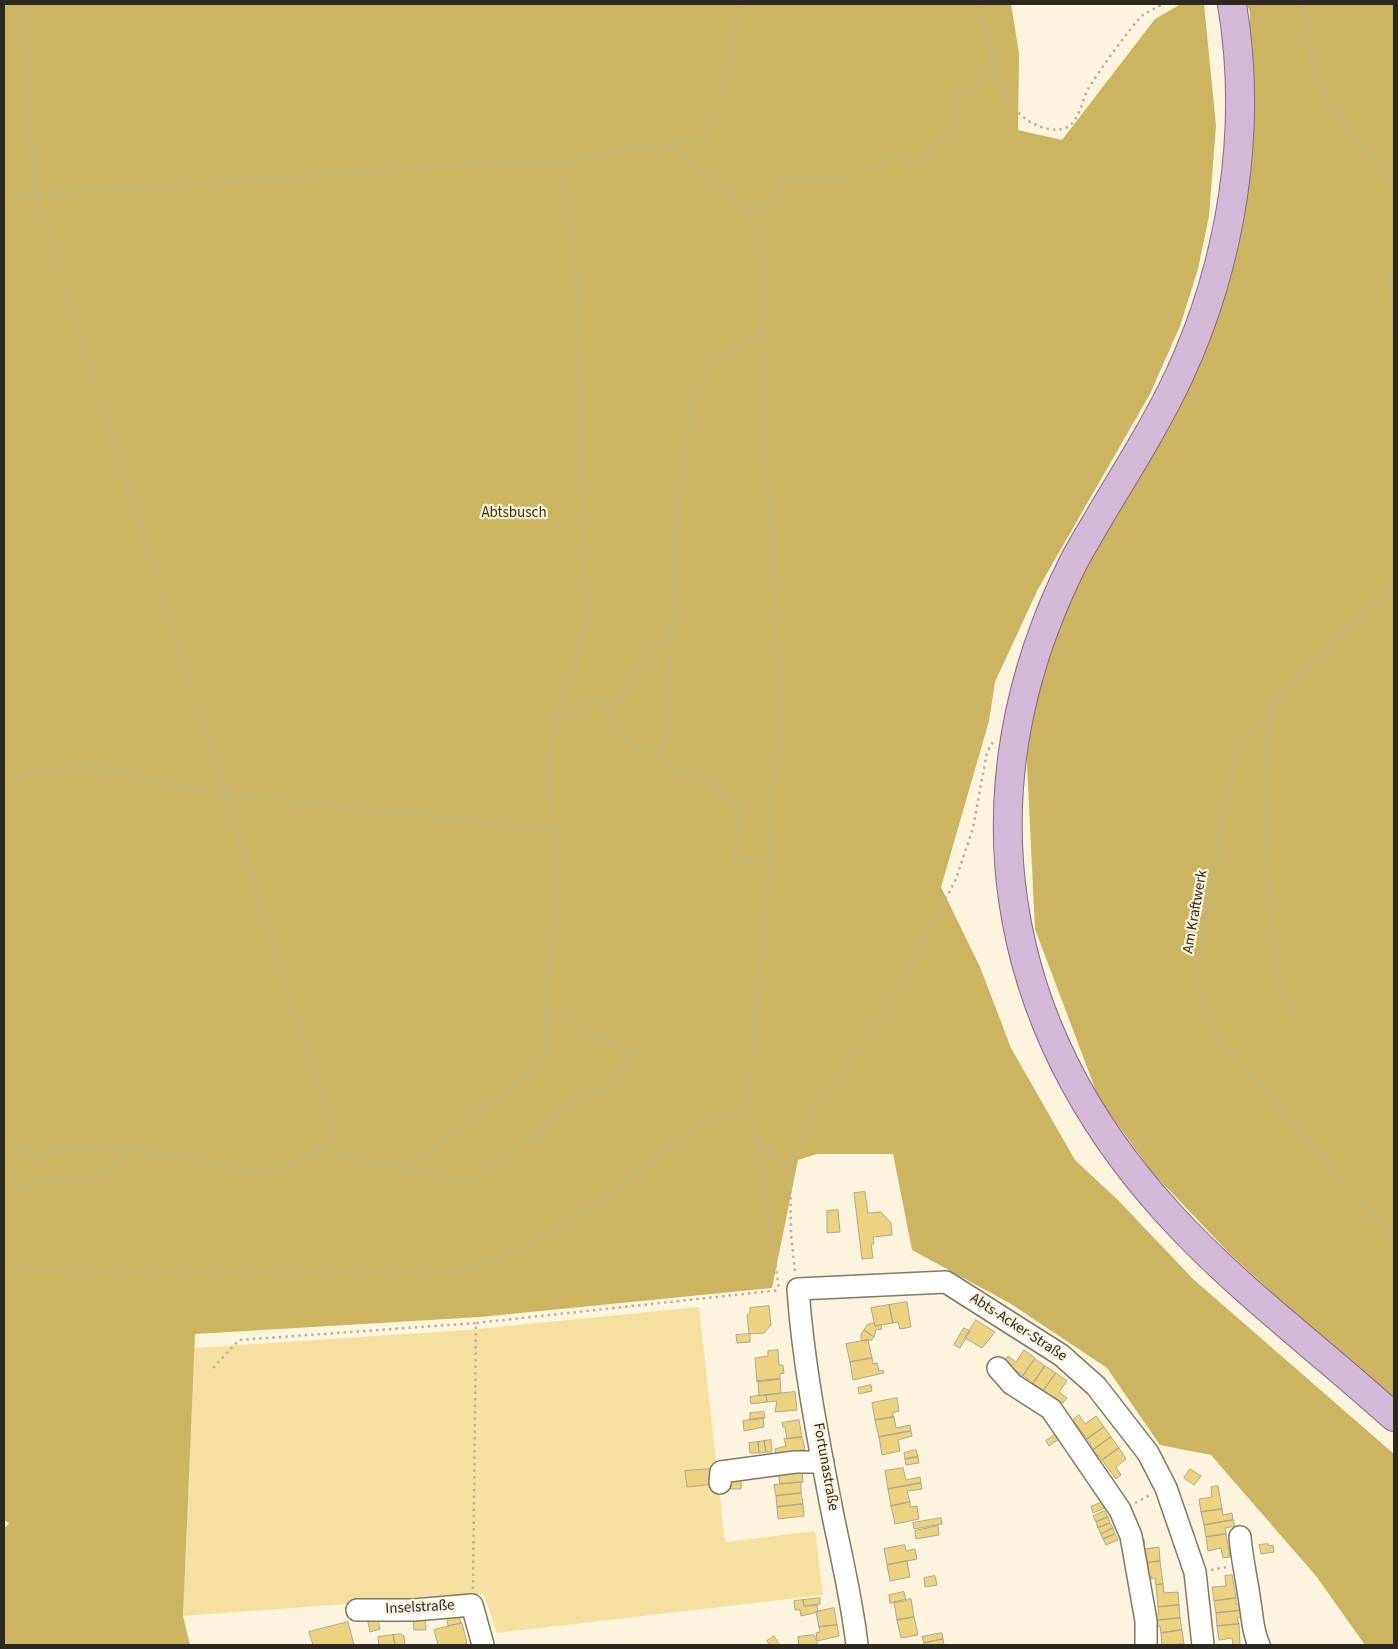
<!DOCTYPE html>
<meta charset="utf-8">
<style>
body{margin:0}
#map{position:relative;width:1398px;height:1649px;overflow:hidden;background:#fcf4dc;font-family:"Source Sans 3",sans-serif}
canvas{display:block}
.frame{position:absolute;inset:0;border:5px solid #2b281f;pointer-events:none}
</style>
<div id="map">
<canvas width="1398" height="1649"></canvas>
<div class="frame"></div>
</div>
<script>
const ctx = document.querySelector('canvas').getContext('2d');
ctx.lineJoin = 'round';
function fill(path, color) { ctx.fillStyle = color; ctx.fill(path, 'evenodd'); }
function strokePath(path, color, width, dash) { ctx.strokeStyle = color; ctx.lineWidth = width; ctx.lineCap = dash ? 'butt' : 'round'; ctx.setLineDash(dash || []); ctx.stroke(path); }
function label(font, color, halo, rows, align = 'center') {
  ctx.font = font + ' "Source Sans 3",sans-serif'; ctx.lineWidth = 4.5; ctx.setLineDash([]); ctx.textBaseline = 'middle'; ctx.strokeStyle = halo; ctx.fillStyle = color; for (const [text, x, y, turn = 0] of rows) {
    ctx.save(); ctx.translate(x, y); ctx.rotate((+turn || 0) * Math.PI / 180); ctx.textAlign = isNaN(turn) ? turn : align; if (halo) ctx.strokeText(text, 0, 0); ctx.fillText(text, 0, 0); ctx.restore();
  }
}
const green = new Path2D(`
 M699,1307L725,1542L815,1531L823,1595L497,1633L484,1594L183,1616L194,1348L467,1330Z`);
const forest = new Path2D(`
 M4,4H1011L1019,53L1018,130L1062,140L1155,19L1181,4H1204L1216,126L1209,216L1198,269L1180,326L1150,394L1038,589L995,682L989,721L941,887L980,967L1011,1048L1075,1160L1118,1200L1193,1279L1394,1454V1645H1365L1316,1576L1211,1455L1160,1445L1107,1368L1011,1304L912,1250L893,1154H817L798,1160L772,1288L480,1317L195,1334L183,1616L190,1645H4V1529L9,1523L4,1520Z
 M1247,4H1394V1404L1229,1253L1152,1172L1099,1099L1035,929L1025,723L1069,595L1144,452L1246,148L1250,13Z`);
const building = new Path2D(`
 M865,1192L868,1213L881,1212L891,1223L892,1235L873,1237L874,1244H871L873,1258L862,1259L854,1193Z
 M838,1210L840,1232L827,1233V1211Z
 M907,1302L911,1327L900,1329L898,1322L893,1323L889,1305Z
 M889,1305L893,1323L875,1326L871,1308Z
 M769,1306L771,1325L764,1333L749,1334L747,1315L750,1313V1308Z
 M976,1320L995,1332L982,1348L965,1338Z
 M874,1323L875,1326L881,1325L882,1329L876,1330L874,1337L864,1330L867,1325Z
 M964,1328L970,1331L960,1348L954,1345Z
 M864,1330L874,1337L872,1340L861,1341V1335Z
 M750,1334V1342L737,1343L736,1335Z
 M868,1340L872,1358L850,1362L846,1344Z
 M778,1350L779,1365H783L784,1373L780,1374V1379L757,1382L755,1358L768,1356V1351Z
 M1024,1350L1035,1358L1023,1376L1004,1362L1008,1356L1016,1362Z
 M872,1358L873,1364L877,1363L879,1371L883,1370L884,1373L853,1380L850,1362Z
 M1035,1359L1045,1366L1028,1391L1022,1387L1028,1379L1023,1376Z
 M1045,1366L1056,1373L1043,1391L1038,1387L1033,1395L1028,1391Z
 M1056,1373L1067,1381L1059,1392L1067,1398L1063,1403L1043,1391Z
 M780,1379L781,1393L759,1396L758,1381Z
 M871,1385L872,1391L859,1394L858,1388Z
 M795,1392L797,1410L775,1412L777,1401L767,1402L766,1395Z
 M766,1395L767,1402L751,1404L750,1397Z
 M897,1398L899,1411L892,1413L894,1417L875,1420L872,1403Z
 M764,1412L765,1418L750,1420V1413Z
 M1079,1415L1085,1424L1096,1416L1104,1427L1087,1439L1073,1420Z
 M894,1417L896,1428L910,1425L911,1431L879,1437L875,1420Z
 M763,1418L764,1427L744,1431L743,1421Z
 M799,1420L802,1437L787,1439L785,1427H783L782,1423Z
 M1104,1427L1111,1437L1086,1455L1083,1450L1091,1444L1087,1439Z
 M911,1431L912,1436L898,1440L900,1451L882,1455L879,1437Z
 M1056,1434L1059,1439L1049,1446L1046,1441Z
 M802,1437L805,1449L776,1456L775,1449L786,1446L784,1439Z
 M1111,1437L1119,1448L1102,1460L1098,1455L1090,1460L1086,1455Z
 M771,1440L772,1452H766L764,1441Z
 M764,1441L766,1452L759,1453L758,1442Z
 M758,1442L759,1453H750L749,1443Z
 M1119,1448L1126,1459L1116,1467L1121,1475L1116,1479L1102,1460Z
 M916,1450L918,1457L905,1459L904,1453Z
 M918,1457L919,1463L906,1465L905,1459Z
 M802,1466L803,1482L780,1484L778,1469Z
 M903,1468L906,1480L920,1477L921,1483L888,1489L885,1471Z
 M712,1469L713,1484L687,1487L685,1471Z
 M1190,1469L1201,1476L1194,1485L1184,1478Z
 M729,1474L741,1478V1489H731Z
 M801,1482V1493L776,1496L774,1485Z
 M921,1483L922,1489L907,1491L910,1502L891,1506L888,1489Z
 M1218,1486L1222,1509L1201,1512L1199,1499L1212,1497L1211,1487Z
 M801,1493L803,1504L777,1507L776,1496Z
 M910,1502V1507L917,1506L919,1519L895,1524L891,1506Z
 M1102,1502L1105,1508L1093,1513L1091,1507Z
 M803,1504L804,1516L778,1519L777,1507Z
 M1222,1509L1223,1515L1232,1513L1233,1520L1204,1525L1201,1512Z
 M1105,1511L1108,1517L1096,1522L1093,1516Z
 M1108,1517L1110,1523L1098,1528L1096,1522Z
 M941,1518L942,1524L914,1529L913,1523Z
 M1233,1520L1235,1526L1225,1528L1226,1534L1206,1537L1204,1525Z
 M1110,1523L1113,1528L1101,1534L1098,1528Z
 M938,1526L939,1535L916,1539L915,1531Z
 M1113,1528L1115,1534L1103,1539L1101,1534Z
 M1115,1534L1118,1540L1106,1545L1103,1539Z
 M1226,1534L1230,1557L1223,1558L1221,1548L1208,1551L1206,1537Z
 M1144,1539L1145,1549L1159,1547L1160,1561L1140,1564L1137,1540Z
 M1268,1544L1269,1546L1273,1545L1274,1552L1261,1554L1259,1545Z
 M905,1545L906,1551L915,1549L917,1559L887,1565L884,1549Z
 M907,1561L910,1577L890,1581L887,1565Z
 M1160,1561L1163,1584L1156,1585L1155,1578L1151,1579V1576L1141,1577L1140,1564Z
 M1232,1575L1236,1598L1214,1601L1212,1587L1226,1586L1225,1576Z
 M935,1576L937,1585L925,1587L924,1578Z
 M1163,1584L1164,1593L1178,1592L1179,1605L1158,1607L1156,1585Z
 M904,1592L906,1601L890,1603L889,1595Z
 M820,1598V1604L804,1606L803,1600Z
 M1236,1598V1604H1245L1246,1610L1216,1613L1214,1601Z
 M911,1599L914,1617L897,1620L894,1602Z
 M803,1600L804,1606L817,1605L818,1612L801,1616L800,1610H795L794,1601Z
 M1179,1605L1180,1618L1150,1621L1149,1615L1159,1614L1158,1607Z
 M834,1608L837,1625L819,1627L816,1612Z
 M1246,1610L1247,1617L1237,1618L1239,1624L1217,1626L1216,1613Z
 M377,1616L380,1629L370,1632L367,1617Z
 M425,1616L426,1630H414L413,1617Z
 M459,1616L461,1623L448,1626L447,1619Z
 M914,1617L918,1635L901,1638L897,1620Z
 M1180,1618L1182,1630L1161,1633L1160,1626L1151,1628L1150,1621Z
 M348,1622L354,1645H313L309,1632Z
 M462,1623L467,1643L464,1645H438L434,1630Z
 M1239,1624L1240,1645H1233L1232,1638L1219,1640L1217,1626Z
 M837,1625L839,1636L817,1641L816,1633L820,1632L819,1627Z
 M1182,1630L1184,1644L1162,1645L1161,1633Z
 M942,1633L943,1639L924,1643L922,1637Z
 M401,1634L404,1636L405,1645H395L393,1635Z
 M393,1635L395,1645H379L378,1637Z
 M814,1635L818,1645H799L798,1637Z
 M774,1636L779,1644L778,1645H770L767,1641Z
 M943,1639L944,1645H924V1643Z`);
const path = new Path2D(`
 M980,4L993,57C992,76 1007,98 1018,112C1028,124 1055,136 1069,126C1080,118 1082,100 1088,89C1095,77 1133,23 1143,15C1149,11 1156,8 1163,4
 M1302,4C1310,38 1314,80 1334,110C1353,138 1382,158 1394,190
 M669,145C700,171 753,201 761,242L763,452L773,524L779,700L777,765L772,784L770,865L758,995L749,1087L741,1113
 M4,196L298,177L425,166L569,162
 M747,211L777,203L778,184L797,178L811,181L831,177L845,179L861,167L879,168L891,157L898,156L909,162L922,159L933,147L956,134L955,98L958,92L973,89L992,64
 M1394,267L1391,281L1394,334
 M1394,583L1385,595L1280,696L1245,738L1230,779L1196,977L1206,1012L1217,1036L1394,1240
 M1273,705L1269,739L1266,837L1273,940L1280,991L1298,1017
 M609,708L625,692L638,672L646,653L662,641L673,623
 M555,719L586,709L591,700L597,699C610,707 613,718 616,732L631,740L638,751L646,752L656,747L661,748L664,762L689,776L703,774L709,777L718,789L735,804L738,811L735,853L740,860L770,865
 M663,751C677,647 669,540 687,436C690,418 691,394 700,377C706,364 748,342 762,333
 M4,780L58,769L97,767L183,788L556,830
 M758,1139L789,1167
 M4,1144L17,1151L44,1153L93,1147L132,1149L261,1173L296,1163L318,1151L325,1145L331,1135V1126L35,193L22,4
 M319,1150L337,1152L355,1161L390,1165L403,1164L420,1158L448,1138L532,1071L545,1057L548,1049L547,991L554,919L556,854V830L549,789V758L555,719L580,649L586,622L579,307L573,239L564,185L565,173L569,162C589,157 609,151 629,148C649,145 687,148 704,136C721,123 734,28 739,4
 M391,1165L414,1173L443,1175L467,1183L473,1181L496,1161L504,1160L526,1139L536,1136L573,1101L592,1092H603L608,1089L633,1053L621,1049L610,1042L590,1034L561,1013L553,1017L546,1015
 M4,1173L18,1188L24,1189C46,1174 76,1184 100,1174C113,1169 122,1160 131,1150
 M4,1269L126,1273L453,1271C523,1256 581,1215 637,1173C665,1151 695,1123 730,1113C742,1110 749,1115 755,1124L779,1289
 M795,1271L791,1235L790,1163L815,1107L870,1035L891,1003L956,879L973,828L987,752L993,742
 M213,1368L239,1340L476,1323
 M1135,1503L1150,1495
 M1211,1570L1226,1567
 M473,1589L476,1323L780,1290`);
const minor = new Path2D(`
 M998,1368L1012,1384L1051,1409L1120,1510L1131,1536L1146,1621V1645
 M720,1483L721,1472L795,1462H823
 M1240,1537C1242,1560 1247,1580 1250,1603C1253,1619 1252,1630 1259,1645
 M357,1610H414L472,1605L483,1645
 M857,1645C852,1600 841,1555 832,1511C818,1438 803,1363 798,1289L946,1282L1061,1355L1096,1386L1148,1453L1166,1488L1195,1572L1203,1645`);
const major = new Path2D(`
 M1232,4C1253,129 1232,262 1179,376C1149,440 1108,499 1074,561C959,790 996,1024 1168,1213C1236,1288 1319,1349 1394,1417`);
const parkNames = [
 ["Abtsbusch",514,514]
];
const streetNames = [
 ["Am Kraftwerk",1196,912,-80],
 ["Abts-Acker-Straße",1018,1328,33],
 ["Fortunastraße",825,1467,80],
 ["Inselstraße",420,1608,-3]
];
fill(green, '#f5e0a0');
fill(forest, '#cdb461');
fill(building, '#edd380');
strokePath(building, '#afa891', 1);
strokePath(minor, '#807964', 24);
strokePath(major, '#876786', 30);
strokePath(path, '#b9b3a0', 2.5, [2.5, 4]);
strokePath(minor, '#fff', 21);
strokePath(major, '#d4b8d7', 28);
label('15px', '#3b300b', '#fcf4dc', parkNames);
label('15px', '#2b281f', '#fcf4dc', streetNames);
</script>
